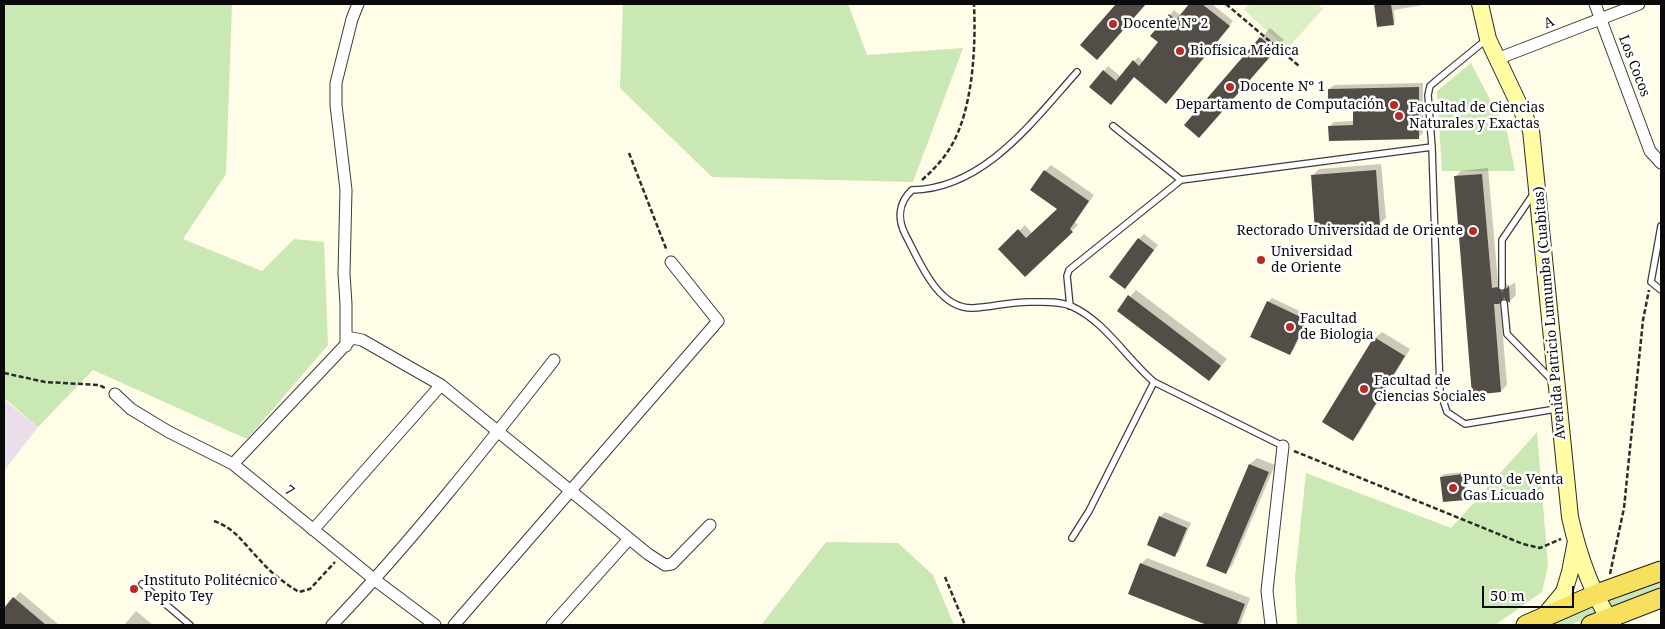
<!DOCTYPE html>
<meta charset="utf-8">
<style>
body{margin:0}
#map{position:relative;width:1665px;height:629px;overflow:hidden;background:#fffce8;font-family:"Noto Serif",serif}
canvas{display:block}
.frame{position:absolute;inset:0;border:5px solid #0a0a0a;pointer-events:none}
.scale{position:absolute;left:1482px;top:586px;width:92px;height:22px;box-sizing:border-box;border:2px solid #0a0a0a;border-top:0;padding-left:6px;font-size:15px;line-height:18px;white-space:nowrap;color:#0a0a0a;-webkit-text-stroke:4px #fff;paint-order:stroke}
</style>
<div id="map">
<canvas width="1665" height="629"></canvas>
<div class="frame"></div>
<div class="scale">50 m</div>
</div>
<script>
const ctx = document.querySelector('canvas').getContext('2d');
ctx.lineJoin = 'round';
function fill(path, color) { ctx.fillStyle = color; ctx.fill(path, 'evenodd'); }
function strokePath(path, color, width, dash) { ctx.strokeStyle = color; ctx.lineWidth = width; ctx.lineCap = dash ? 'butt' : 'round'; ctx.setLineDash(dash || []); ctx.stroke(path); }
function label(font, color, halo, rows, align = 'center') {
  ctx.font = font + ' "Noto Serif",serif'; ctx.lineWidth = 5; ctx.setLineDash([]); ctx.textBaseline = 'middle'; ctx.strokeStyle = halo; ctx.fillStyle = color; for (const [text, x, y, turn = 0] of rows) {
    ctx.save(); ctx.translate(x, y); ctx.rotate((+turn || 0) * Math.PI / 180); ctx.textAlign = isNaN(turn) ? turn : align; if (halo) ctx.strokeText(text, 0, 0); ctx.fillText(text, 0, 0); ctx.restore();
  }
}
const industrial = new Path2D(`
 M4,400L38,427L4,471Z`);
const green = new Path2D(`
 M4,4H232L226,174L183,239L262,271L294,239L324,242L328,345L247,439L93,370L38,427L4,398Z
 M623,4H848L867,55L963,48L913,182L712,177L620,88Z
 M1471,63L1507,132L1515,171H1442L1437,91Z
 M1537,432L1548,565L1542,592L1495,625H1297L1295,577L1306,473L1451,528Z
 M826,542L898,543L933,575L954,625H761Z
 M1661,579V589L1612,607L1607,598Z
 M1593,603L1597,613L1570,625H1542Z`);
const pitch = new Path2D(`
 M1250,4H1317L1323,9L1287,49L1244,10Z`);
const shadow = new Path2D(`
 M1191,4H1212L1233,21L1171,98L1134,76L1115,99L1104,71L1108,66L1121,77L1138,57L1144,62L1160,42L1152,36L1174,10L1181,16Z
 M1375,4H1428L1394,10L1395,22L1378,26Z
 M1270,28L1284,40L1208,127L1186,124Z
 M1423,83V133L1419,137L1330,126L1334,122L1354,121V105L1329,89L1334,85Z
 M1381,164L1386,218L1379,224L1312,176L1319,169Z
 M1051,165L1094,195L1075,222L1078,225L1025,276L1000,249L1025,225L1032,233L1059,208L1045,171Z
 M1488,168L1498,282H1504L1510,286L1515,282L1516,295L1510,301L1504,297L1500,301L1507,385L1501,391L1473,394L1455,177L1461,171Z
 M1144,234L1158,245L1129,283L1139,239Z
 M1136,290L1227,359L1209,380L1118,310Z
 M1272,298L1310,316L1294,349L1290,354L1268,302Z
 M1382,332L1410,349L1359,433L1353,439L1375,338Z
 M1257,458L1275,465L1232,566L1226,572L1208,565L1250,464Z
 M1465,472L1468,495L1465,498L1441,477L1444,474Z
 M1165,512L1191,523L1179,551L1175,555L1160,517Z
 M1147,558L1250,598L1240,625H1210L1129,594L1141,564Z
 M20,592L59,625H4V610Z
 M136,611L153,625H124Z`);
const building = new Path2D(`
 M1116,4H1146L1097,60L1080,45Z
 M1189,4H1202L1230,26L1166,104L1134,77L1111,105L1089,87L1103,70L1116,81L1133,60L1139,66L1158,42L1150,36L1169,14L1176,20Z
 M1374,4H1391L1394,25L1377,27Z
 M1260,37L1276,50L1199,138L1184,125Z
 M1419,87V139L1329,141L1328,126L1353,125V106L1328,107V89Z
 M1044,170L1089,201L1070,229L1073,232L1025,277L998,249L1018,229L1026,238L1057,209L1030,190Z
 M1376,170L1380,225L1315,231L1311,175Z
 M1482,174L1492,288L1497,287L1502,292L1509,286L1510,303L1504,298L1499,304H1494L1501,392L1472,395L1454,176Z
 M1138,238L1154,250L1125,289L1109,277Z
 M1128,295L1221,366L1209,381L1117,311Z
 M1267,301L1307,320L1290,355L1250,337Z
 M1374,337L1405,356L1353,441L1322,422Z
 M1249,464L1269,472L1226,574L1206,566Z
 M1463,474L1466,500L1443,502L1440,477Z
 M1159,516L1187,528L1175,557L1147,545Z
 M1140,563L1245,604L1237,625H1207L1128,594Z
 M13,597L46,625H4V608Z`);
const path = new Path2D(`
 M1226,4L1299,66
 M629,153L667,251
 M922,180C933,170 942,161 950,148C973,111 976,47 974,4
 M4,373L45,382L99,385L107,389
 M1294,451L1523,544L1540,548L1561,539
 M214,521C235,528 244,544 259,559C270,572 284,583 299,592L310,589L335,562
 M1610,574L1624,508L1643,320L1649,290
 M945,577L965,625`);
const lane = new Path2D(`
 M1487,39L1437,80L1430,86L1428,95L1432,147L1440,391L1447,412L1465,424L1556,409
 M1077,72C1033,121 984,189 912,190C899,202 897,218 905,234C919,260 937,309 973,308C993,307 1013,301 1033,302C1045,302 1059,301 1071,306C1105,321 1126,358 1154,382L1283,446
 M1113,126L1181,180
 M1661,226L1651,282L1661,290
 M1502,287V240L1534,193
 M1504,303L1507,334L1552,380
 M1070,306L1067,276L1069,270L1181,180L1432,147
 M1072,538L1089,511L1154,382
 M142,584L190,625`);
const street = new Path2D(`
 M1595,4L1650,151L1661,163
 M1497,59L1639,4
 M346,346V304L344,274L346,190L336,105V83L352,19L358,4
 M115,394L131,409L169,432L233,464L375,580L435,625
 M233,464L352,338L362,340L441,385L648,554L665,565L672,564L710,525
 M313,530L441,385
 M332,625C411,542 483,451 554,360
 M454,625L718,321L671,262
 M552,625L629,539
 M1271,625L1267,591L1283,446`);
const secondary = new Path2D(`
 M1480,4L1488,39L1531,130L1570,517C1578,553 1592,594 1613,625
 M1544,616L1564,592L1570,572L1576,541`);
const primary = new Path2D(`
 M1526,625L1597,594L1661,571
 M1591,625L1661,598`);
const markers = [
 [1113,24,5,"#b82b25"],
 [1180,51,5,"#b82b25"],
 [1230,87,5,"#b82b25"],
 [1394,105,5,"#b82b25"],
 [1399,116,5,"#b82b25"],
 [1473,231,5,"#b82b25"],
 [1261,260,5,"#b82b25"],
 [1290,327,5,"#b82b25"],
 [1364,389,5,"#b82b25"],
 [1453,488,5,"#b82b25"],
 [134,589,5,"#b82b25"]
];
const streetNames = [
 ["A",1549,23,-22],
 ["Los Cocos",1634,66,69],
 ["Avenida Patricio Lumumba (Cuabitas)",1550,313,-95],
 ["7",289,491,40]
];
const poiNames = [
 ["Docente Nº 2",1123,24],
 ["Biofísica Médica",1190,51],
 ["Docente Nº 1",1240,87],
 ["Departamento de Computación",1384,105,"right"],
 ["Facultad de Ciencias",1409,108],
 ["Naturales y Exactas",1409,124],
 ["Rectorado Universidad de Oriente",1463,231,"right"],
 ["Universidad",1271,252],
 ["de Oriente",1271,268],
 ["Facultad",1300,319],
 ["de Biologia",1300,335],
 ["Facultad de",1374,381],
 ["Ciencias Sociales",1374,397],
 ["Punto de Venta",1463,480],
 ["Gas Licuado",1463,496],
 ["Instituto Politécnico",144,581],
 ["Pepito Tey",144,597]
];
fill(industrial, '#eadeea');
fill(green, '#cae8b3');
fill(pitch, '#ddefc5');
fill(shadow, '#0003');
fill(building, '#534d47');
strokePath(lane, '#3d3d3d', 8);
strokePath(street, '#3d3d3d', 13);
strokePath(secondary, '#2c2c2c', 18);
strokePath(primary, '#1b1b1b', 21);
strokePath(path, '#2c2c2c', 2.5, [5, 2.5]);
strokePath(lane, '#fff', 5.5);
strokePath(street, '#fff', 11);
strokePath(secondary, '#fffca3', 16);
strokePath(primary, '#f8e05f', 19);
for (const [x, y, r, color] of markers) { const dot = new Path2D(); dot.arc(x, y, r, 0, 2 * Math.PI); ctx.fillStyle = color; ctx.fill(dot); strokePath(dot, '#fff', 2); }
label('14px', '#0a0a0a', '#fff', streetNames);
label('14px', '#0a0a0a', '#fff', poiNames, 'left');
</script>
